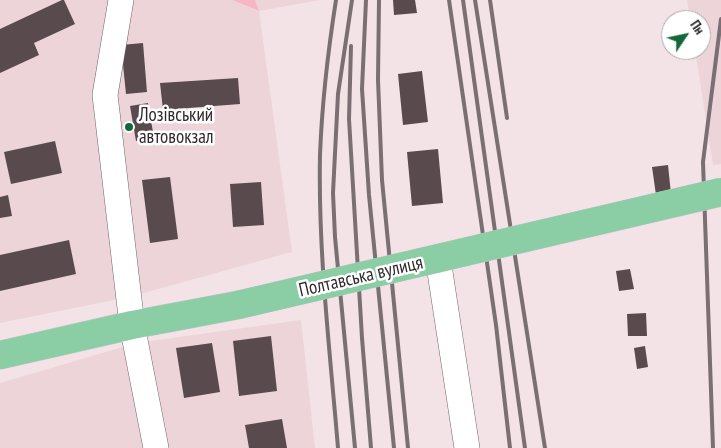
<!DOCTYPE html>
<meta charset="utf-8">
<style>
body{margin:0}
#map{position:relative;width:721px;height:448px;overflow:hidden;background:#f4e3e6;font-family:"PT Sans Narrow",sans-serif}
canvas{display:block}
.north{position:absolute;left:661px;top:10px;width:50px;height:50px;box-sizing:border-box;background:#fff;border:1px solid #aca9aa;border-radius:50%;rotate:56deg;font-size:14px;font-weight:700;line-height:20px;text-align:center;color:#30292b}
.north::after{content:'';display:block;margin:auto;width:18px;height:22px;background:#136839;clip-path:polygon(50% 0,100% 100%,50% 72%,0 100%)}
</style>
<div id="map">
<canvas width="721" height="448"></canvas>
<div class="north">Пн</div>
</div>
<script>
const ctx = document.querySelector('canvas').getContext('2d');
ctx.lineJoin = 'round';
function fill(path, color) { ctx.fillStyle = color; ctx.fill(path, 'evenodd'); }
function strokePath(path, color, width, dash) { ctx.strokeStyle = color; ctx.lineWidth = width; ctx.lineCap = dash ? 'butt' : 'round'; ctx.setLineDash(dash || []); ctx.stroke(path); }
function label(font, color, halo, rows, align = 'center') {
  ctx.font = font + ' "PT Sans Narrow",sans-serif'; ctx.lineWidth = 5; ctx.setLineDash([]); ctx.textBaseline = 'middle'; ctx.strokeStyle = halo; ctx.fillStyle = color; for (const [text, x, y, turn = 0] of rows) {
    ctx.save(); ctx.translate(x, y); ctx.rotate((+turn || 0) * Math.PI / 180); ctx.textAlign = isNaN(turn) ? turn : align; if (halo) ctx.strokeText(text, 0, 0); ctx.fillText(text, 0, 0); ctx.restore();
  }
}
const built = new Path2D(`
 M0,0H232L258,11L255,0H320L259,11L292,252L129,297L0,323Z
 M687,0H721V164L713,165L695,50H701V20H690Z
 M301,320L315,448H0V383L136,343Z`);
const green = new Path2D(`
 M232,0H255L259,11Z`);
const building = new Path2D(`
 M62,0H64L75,24L34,43L39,55L0,73V29Z
 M393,0H415L417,13L394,15Z
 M143,43L147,92L126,94L121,45Z
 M422,71L428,122L403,125L398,74Z
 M238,78L240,104L163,110L160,83Z
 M148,103L154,138L136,141L130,106Z
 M55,141L62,173L11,184L4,152Z
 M438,149L443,203L412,206L407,152Z
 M668,165L671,194L656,195L652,167Z
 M170,177L178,239L150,243L142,180Z
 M261,182L264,225L233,227L230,184Z
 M8,195L12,216L0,218V197Z
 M69,240L76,274L0,291V255Z
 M630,269L634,289L619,291L616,271Z
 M646,313L647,336H628L627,314Z
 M271,336L277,391L239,396L233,341Z
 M212,343L220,392L184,398L176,348Z
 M645,346L648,367L637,369L634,348Z
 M282,419L287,448H249L245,425Z`);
const minor = new Path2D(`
 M121,0L105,95L132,325L156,448
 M438,259L467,448`);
const major = new Path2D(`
 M0,355L132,325L238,305`);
const rail = new Path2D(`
 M336,0C328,51 322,103 320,155C318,253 330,351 338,448
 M352,0L338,94L333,193L335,237L355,448
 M366,0L362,89L369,195L394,448
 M379,0L378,80L382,180L408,448
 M449,0L496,325L510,448
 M463,0L525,448
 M475,0L545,448
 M490,0L507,118
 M351,46L349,119L362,338L371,448
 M713,448L703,162L721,19`);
const majorBridge = new Path2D(`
 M238,305L721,192`);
const markers = [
 [129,127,5,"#136839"]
];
const poiNames = [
 ["Лозівський",139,116],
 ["автовокзал",139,138]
];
const streetNames = [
 ["Полтавська вулиця",361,277,-13]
];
fill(built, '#edd4d8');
fill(green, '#f6b7c4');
fill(building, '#584a4d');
strokePath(minor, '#726366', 26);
strokePath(major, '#c9c7c8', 29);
strokePath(minor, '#fff', 25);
strokePath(major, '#8bcea6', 28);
strokePath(rail, '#7a6f72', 4);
strokePath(majorBridge, '#c9c7c8', 29, []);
strokePath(majorBridge, '#8bcea6', 28);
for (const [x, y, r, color] of markers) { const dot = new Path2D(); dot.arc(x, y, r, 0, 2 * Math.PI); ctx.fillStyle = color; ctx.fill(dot); strokePath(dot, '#fff', 2); }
label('19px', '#30292b', '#fff', poiNames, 'left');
label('19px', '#30292b', '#fff', streetNames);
</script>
